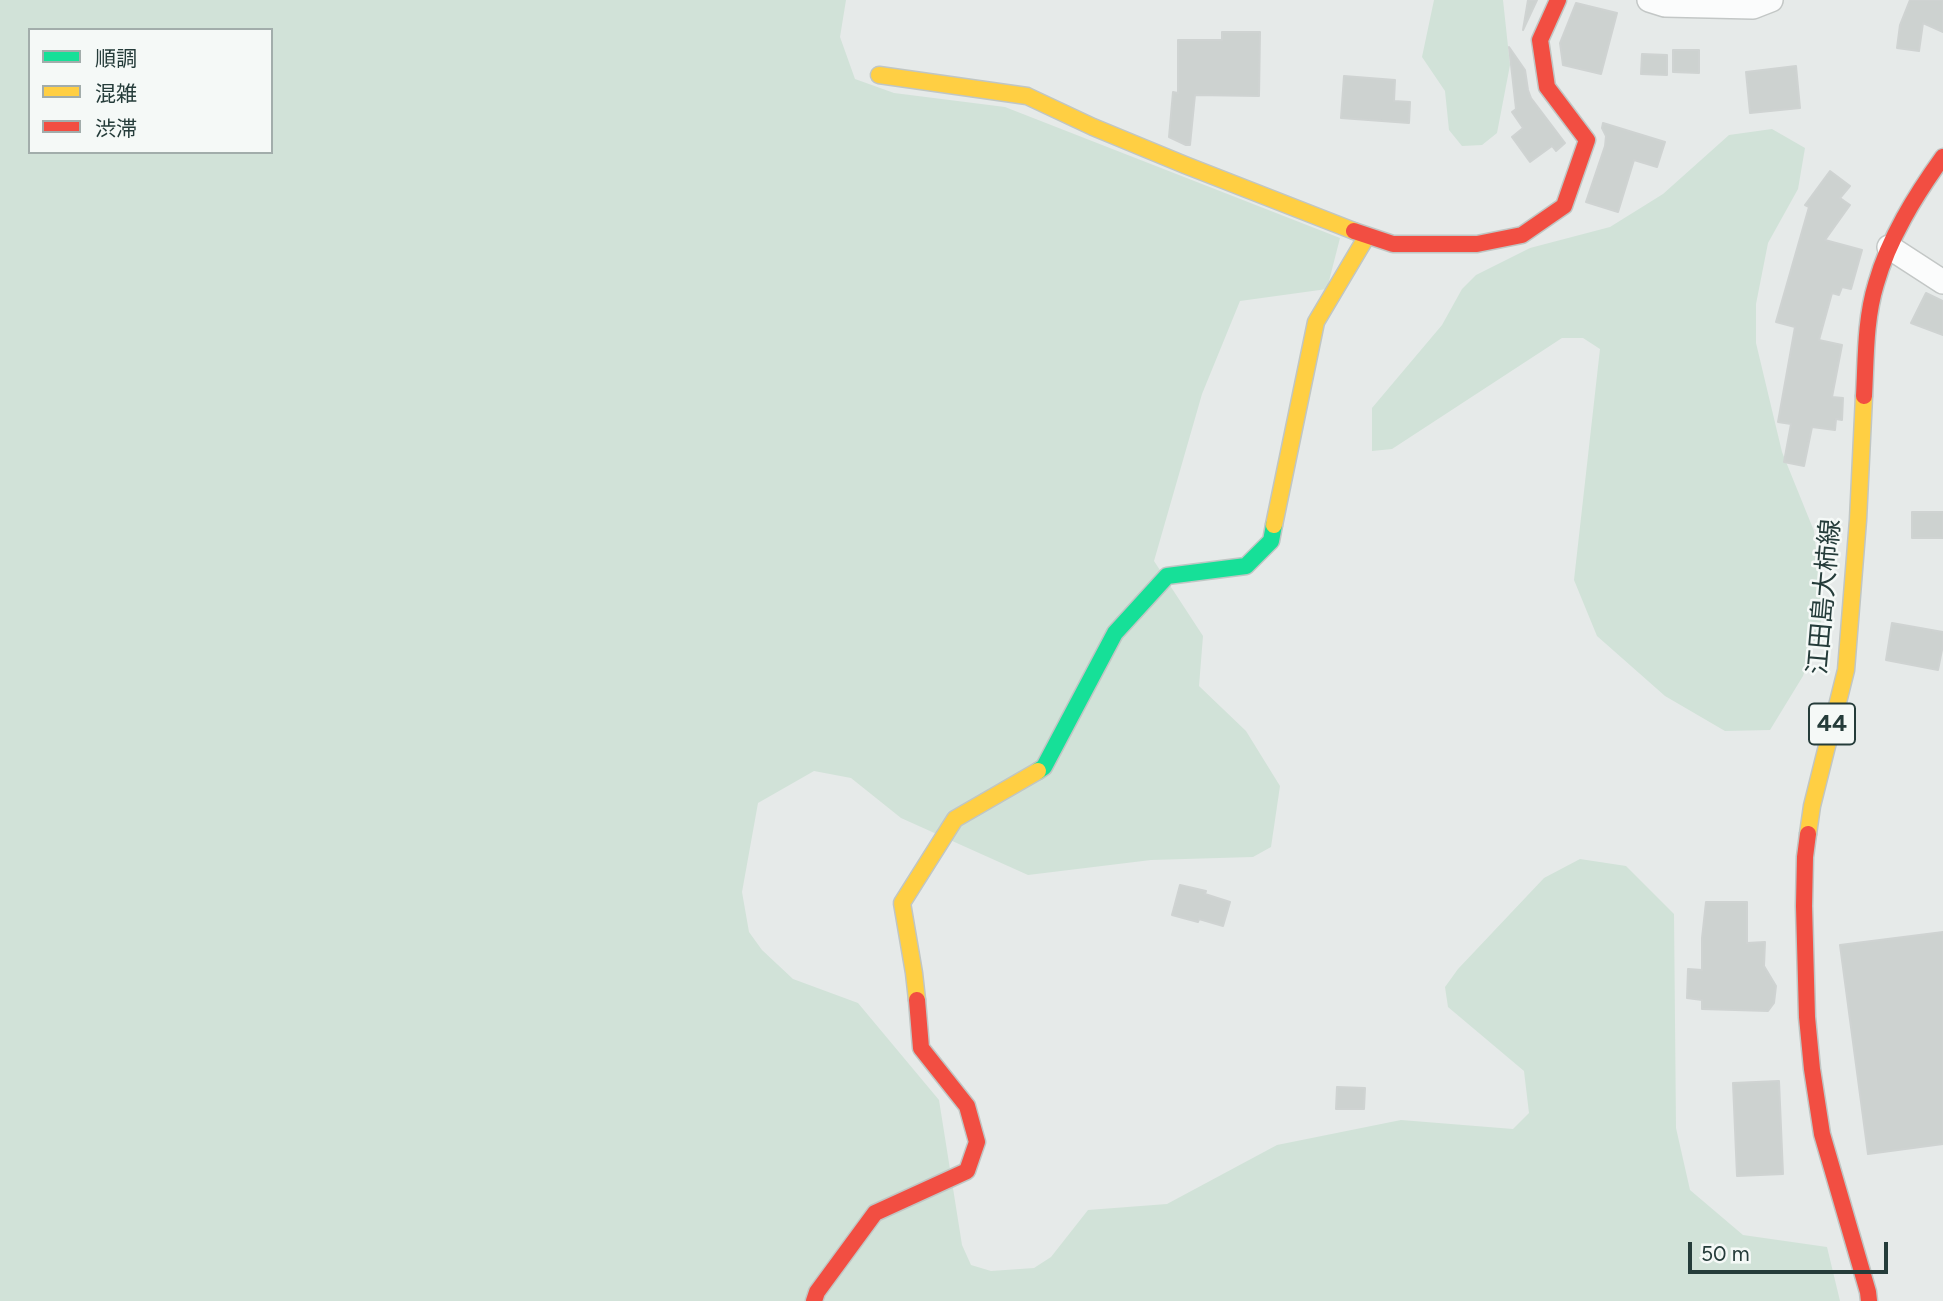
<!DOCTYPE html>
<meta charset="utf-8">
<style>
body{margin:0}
#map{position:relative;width:1943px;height:1301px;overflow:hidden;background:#e6eae9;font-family:Figtree,"Noto Sans JP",sans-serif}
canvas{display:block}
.legend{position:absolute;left:28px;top:28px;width:245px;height:126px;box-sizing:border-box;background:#f5f9f7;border:2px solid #a2adab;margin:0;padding:9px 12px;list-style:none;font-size:21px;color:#253c3a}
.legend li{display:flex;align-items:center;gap:14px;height:35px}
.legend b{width:35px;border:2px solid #a2adab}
.scale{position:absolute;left:1688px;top:1242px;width:200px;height:32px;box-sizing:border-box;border:4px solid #253c3a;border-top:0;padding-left:9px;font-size:21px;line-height:24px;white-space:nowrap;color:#253c3a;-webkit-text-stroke:5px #f5f9f7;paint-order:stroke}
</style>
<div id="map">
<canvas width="1943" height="1301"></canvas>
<ul class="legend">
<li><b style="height:9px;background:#16e098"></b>順調</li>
<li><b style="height:9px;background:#ffcf43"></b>混雑</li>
<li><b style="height:9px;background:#f24e42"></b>渋滞</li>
</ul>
<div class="scale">50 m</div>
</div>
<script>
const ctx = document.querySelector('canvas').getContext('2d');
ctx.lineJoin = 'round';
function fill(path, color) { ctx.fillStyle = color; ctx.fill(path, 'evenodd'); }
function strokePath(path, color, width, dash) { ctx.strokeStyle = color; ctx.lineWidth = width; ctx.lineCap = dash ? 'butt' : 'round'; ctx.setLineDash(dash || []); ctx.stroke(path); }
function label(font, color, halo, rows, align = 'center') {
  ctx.font = font + ' Figtree,"Noto Sans JP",sans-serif'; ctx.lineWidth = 5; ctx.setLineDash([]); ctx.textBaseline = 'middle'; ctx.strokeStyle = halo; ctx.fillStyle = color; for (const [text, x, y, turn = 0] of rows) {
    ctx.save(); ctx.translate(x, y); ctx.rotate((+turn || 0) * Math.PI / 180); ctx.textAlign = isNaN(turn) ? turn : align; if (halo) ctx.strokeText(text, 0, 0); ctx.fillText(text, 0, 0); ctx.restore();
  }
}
const green = new Path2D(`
 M0,0H846L840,37L855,79L894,93L1005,107L1340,238L1327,289L1240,301L1202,394L1154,561L1203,636L1199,686L1246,731L1280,786L1271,847L1253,857L1151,860L1028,875L901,818L851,778L814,771L758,803L742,892L749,932L762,950L793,979L858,1003L939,1100L962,1245L971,1265L991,1271L1034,1268L1051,1257L1088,1210L1167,1204L1277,1145L1401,1120L1513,1129L1529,1113L1524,1071L1448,1007L1445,987L1458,969L1544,878L1580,859L1626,866L1674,914L1676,1128L1690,1190L1743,1235L1827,1247L1840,1301H0ZM30,30H271V152H30Z
 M1434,0H1503L1510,65L1497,133L1482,145L1462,146L1449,130L1445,91L1422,57Z
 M1772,129L1805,148L1798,189L1768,243L1756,304V343L1782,452L1814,531L1823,616L1803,676L1770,730L1725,731L1665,696L1597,636L1574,580L1600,349L1583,338H1562L1392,449L1372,451V408L1442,325L1462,289L1476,275L1530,248L1610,227L1663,194L1729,135Z`);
const building = new Path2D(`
 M1528,0H1537L1523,30Z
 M1910,0H1943V32L1923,23L1919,51L1897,48L1900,25Z
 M1576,3L1617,13L1601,74L1563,65L1560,43Z
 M1222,32H1260L1259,96L1195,95L1190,145H1186L1169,137L1173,92L1178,93V40H1222Z
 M1509,47L1525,70L1528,90L1531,98L1565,143L1556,151L1552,146L1530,162L1512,137L1523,128L1512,112L1516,109Z
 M1673,50H1699V73L1673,72Z
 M1642,54L1667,55V75L1641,74Z
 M1796,66L1800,108L1750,113L1746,72Z
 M1344,76L1395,80L1394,101L1410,102L1409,123L1341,118Z
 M1603,123L1665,142L1657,167L1634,160L1618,212L1586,202L1605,146L1606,136L1602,128Z
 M1830,171L1850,186L1840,198L1850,205L1825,240L1862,250L1851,289L1842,287L1839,295L1832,293L1819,340L1842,345L1832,397L1843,398L1842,420L1836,419L1835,430L1812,427L1804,466L1784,462L1791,424L1778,422L1795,327L1776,322L1809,207L1805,205Z
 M1926,293L1943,301V335L1911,323Z
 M1912,512H1943V538H1912Z
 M1892,623L1943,632V645L1938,670L1886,660Z
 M1180,885L1206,891L1205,894L1230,902L1223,926L1199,919L1198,922L1172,915Z
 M1706,902H1747V943L1765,942L1764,966L1776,986L1774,1003L1768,1011L1702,1009V1000L1687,998L1688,969L1702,970V938Z
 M1943,932V1144L1868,1154L1840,945Z
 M1779,1081L1783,1174L1737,1176L1733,1083Z
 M1337,1087L1365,1088L1364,1109H1336Z`);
const street = new Path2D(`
 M1649,0L1665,5L1753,7L1771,0
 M1889,247L1943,282`);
const fast = new Path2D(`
 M1038,771L1044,767L1115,633L1167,576L1246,566L1271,541L1274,525`);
const slow = new Path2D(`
 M879,75L1027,96L1093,127L1185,165L1354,231
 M1274,525L1316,322L1367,236
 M1808,834L1812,806L1846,670L1858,520L1864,396
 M917,1000L914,973L902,903L955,819L1038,771`);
const jam = new Path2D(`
 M1354,231L1393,244H1477L1522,235L1564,206L1587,140L1547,87L1540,40L1558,0
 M1864,396C1866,359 1865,320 1876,284C1889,238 1915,196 1943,157
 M1808,834L1805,857L1804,906L1807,1017L1812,1069L1822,1134L1868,1292L1869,1301
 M814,1301L817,1292L875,1213L967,1171L977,1142L967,1106L921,1048L917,1000`);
const shields = [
 [1832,724,46]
];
const shieldNames = [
 ["44",1832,724]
];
const streetNames = [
 ["江田島大柿線",1825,597,-85]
];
fill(green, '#d1e2d8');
fill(building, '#cdd2d0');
strokePath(building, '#cfd3d2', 2);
strokePath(street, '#c3c7c6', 26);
strokePath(fast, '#c0c6c4', 19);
strokePath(slow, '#c0c6c4', 19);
strokePath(jam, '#c0c6c4', 19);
strokePath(street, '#fbfcfc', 23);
strokePath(fast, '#16e098', 16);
strokePath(slow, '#ffcf43', 16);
strokePath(jam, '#f24e42', 16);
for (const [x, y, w] of shields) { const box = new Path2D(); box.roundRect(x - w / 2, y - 20.5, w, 41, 5); ctx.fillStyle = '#f5f9f7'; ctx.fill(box); strokePath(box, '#253c3a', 2); }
label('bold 24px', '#253c3a', null, shieldNames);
label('26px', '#253c3a', '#f5f9f7', streetNames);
</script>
